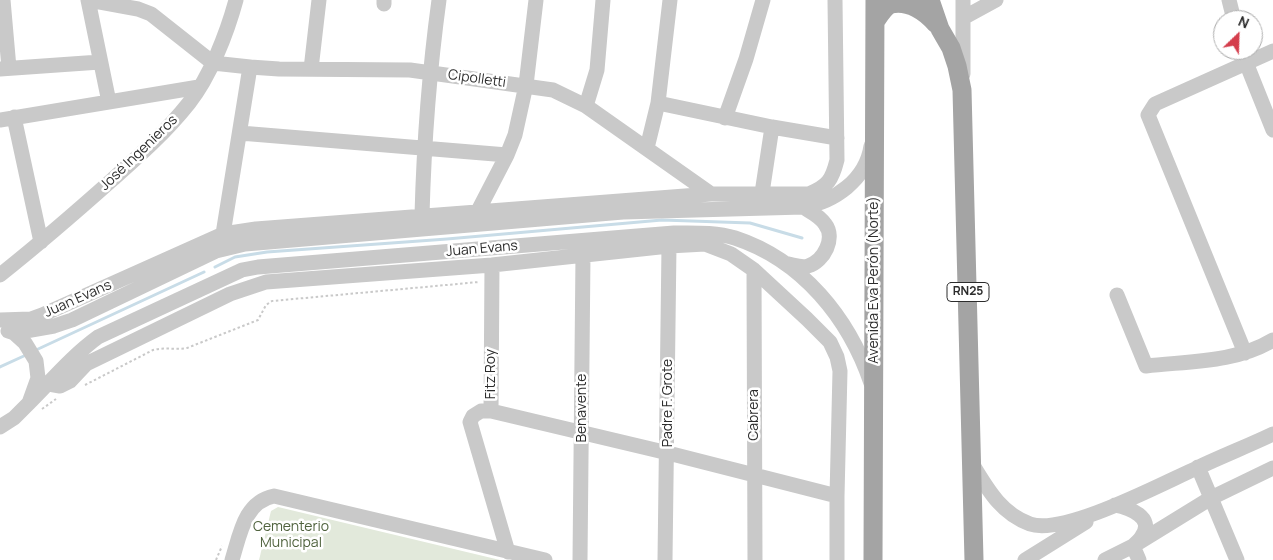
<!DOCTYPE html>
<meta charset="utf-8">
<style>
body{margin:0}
#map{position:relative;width:1273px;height:560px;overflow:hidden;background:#fff;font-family:Manrope,sans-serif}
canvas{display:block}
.north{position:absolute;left:1213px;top:10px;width:50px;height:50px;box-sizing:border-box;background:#fff;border:1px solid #ababab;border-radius:50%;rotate:24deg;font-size:14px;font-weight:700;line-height:20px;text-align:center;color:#2c2c2c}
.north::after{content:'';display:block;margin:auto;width:18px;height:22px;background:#d43d4c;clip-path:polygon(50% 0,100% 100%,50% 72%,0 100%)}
</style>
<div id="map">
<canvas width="1273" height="560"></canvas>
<div class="north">N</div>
</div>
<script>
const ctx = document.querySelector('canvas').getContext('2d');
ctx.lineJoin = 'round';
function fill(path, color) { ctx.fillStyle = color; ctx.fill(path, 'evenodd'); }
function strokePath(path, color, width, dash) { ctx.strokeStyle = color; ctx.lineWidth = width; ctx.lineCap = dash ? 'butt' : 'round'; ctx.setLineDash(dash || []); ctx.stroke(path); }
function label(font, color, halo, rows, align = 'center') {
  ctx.font = font + ' Manrope,sans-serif'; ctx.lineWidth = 5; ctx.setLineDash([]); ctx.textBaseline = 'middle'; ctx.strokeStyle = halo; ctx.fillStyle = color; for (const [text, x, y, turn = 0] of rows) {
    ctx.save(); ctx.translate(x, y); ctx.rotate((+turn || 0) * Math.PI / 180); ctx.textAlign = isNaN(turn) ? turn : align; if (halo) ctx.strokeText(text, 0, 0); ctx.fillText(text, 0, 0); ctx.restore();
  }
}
const green = new Path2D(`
 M278,507L500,560H259L271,511Z`);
const stream = new Path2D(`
 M215,267L235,257L267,252L447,239L662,220L750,223L802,238
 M36,350L204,272
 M0,367L26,355`);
const path = new Path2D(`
 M85,385L153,350C165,347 176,350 187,348L258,320L266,305L272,301L479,282
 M42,409L56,399
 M216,560L222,546`);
const minor = new Path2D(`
 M3,0L9,68
 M88,0L109,102
 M89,0L138,9L151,14L213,63L250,67L279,69L410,70L553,90L586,106L711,194
 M1229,0L1234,20
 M384,4V0
 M963,18L996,0
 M1241,50L1273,130
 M0,69L100,62
 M311,69L319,0
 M963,74V0
 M658,103L772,127L837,138
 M586,106L597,70L603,0
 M14,117L41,242
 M725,118L746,59L763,0
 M0,120L199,87
 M240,133L507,155
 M647,148L658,103L670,0
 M762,193L772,127
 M478,211L507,155L515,135L526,85L536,0
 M422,215C424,142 429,73 439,0
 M223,234L250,67
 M788,264C794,265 802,268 808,266C824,261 836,238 825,224C820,216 811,212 803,207
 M492,265L491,411H481L473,416L470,422L508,552
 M754,270L755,560
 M0,275C39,244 76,212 113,179C140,155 166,132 189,103C210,77 227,33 236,0
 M1117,295L1146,366C1189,361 1235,363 1273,340
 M0,320L31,319L42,315L223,234L256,229L711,194H809C828,186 832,180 837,160L835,0
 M14,333L54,326L72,320L216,251L245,244L623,212L803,207C834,202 866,180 871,146
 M1245,353L1148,115L1155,104L1273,51
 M49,384L60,386L70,381L86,364L230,294L266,282L492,265L669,246L705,244L731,254L754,270L807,319L830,342L837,357L840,371L837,496V560
 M29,403C52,380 72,356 98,337L242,270L258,267L674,233C695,233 716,232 735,238C802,260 849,318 871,383
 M491,411L668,453L837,496
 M0,427L14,418L29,403L38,378L36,361L25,343L14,333L8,331
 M971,462C987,488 1000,513 1030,524C1064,536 1163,483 1197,468C1222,456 1248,446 1273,434
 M1198,467L1237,560
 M1115,505C1129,508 1155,517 1142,536C1140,540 1136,543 1133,546L1139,560
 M232,560C240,535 244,502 274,496L545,560
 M580,560L583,255
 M665,560L669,246
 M1025,560L1086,522
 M1105,560L1133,546L1211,498L1273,468`);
const major = new Path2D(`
 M930,0L940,29L951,48L957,66L962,90L974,560
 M875,22C879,16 884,7 891,4C909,0 926,12 936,24
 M873,560L875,0`);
const shields = [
 [968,292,42]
];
const shieldNames = [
 ["RN25",968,292]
];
const streetNames = [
 ["Cipolletti",477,79,8],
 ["José Ingenieros",139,153,-44],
 ["Juan Evans",482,249,-5],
 ["Avenida Eva Perón (Norte)",874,280,-90],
 ["Juan Evans",78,299,-24],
 ["Fitz Roy",491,374,-90],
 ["Padre F. Grote",668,403,-90],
 ["Benavente",582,408,-90],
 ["Cabrera",754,415,-90]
];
const parkNames = [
 ["Cementerio",291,527],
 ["Municipal",291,543]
];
fill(green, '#e2e9db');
strokePath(stream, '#c8dce7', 3);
strokePath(path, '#c9c9c9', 2, [2.5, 2.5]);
strokePath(minor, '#c9c9c9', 15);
strokePath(major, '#a4a4a4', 19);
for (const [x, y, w] of shields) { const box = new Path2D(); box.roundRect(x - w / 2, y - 9.5, w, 19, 4); ctx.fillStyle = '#fff'; ctx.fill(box); strokePath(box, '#2c2c2c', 1); }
label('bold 12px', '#2c2c2c', null, shieldNames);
label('14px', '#2c2c2c', '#fff', streetNames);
label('14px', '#50633e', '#fff', parkNames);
</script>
